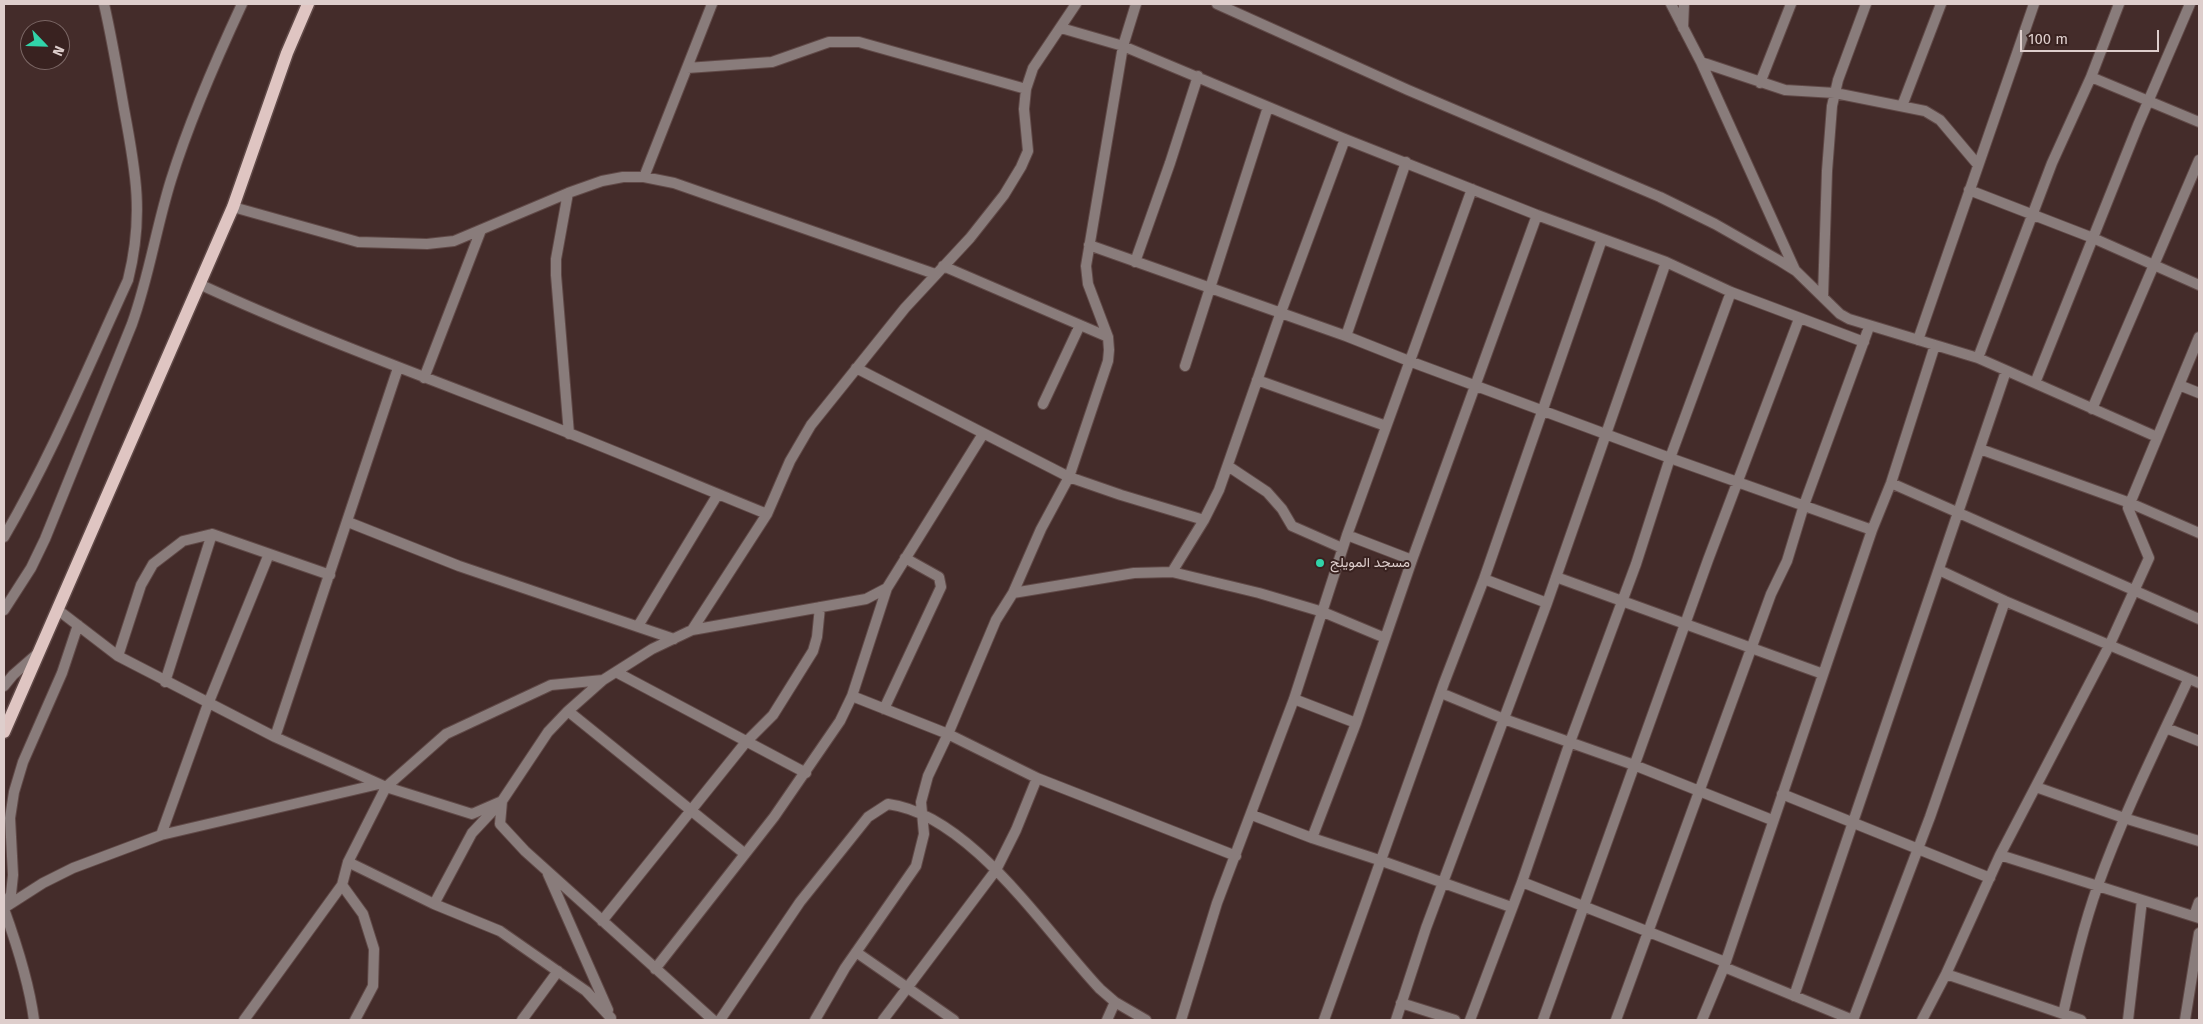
<!DOCTYPE html>
<meta charset="utf-8">
<style>
body{margin:0}
#map{position:relative;width:2203px;height:1024px;overflow:hidden;background:#442c2a;font-family:"Fira Sans",sans-serif}
canvas{display:block}
.frame{position:absolute;inset:0;border:5px solid #dececc;pointer-events:none}
.north{position:absolute;left:20px;top:20px;width:50px;height:50px;box-sizing:border-box;background:#392220;border:1px solid #7b6765;border-radius:50%;rotate:114deg;font-size:14px;font-weight:700;line-height:20px;text-align:center;color:#dececc}
.north::after{content:'';display:block;margin:auto;width:18px;height:22px;background:#31d4a9;clip-path:polygon(50% 0,100% 100%,50% 72%,0 100%)}
.scale{position:absolute;left:2020px;top:30px;width:139px;height:22px;box-sizing:border-box;border:2px solid #dececc;border-top:0;padding-left:6px;font-size:15px;line-height:18px;white-space:nowrap;color:#dececc;-webkit-text-stroke:4px #392220;paint-order:stroke}
</style>
<div id="map">
<canvas width="2203" height="1024"></canvas>
<div class="frame"></div>
<div class="north">N</div>
<div class="scale">100 m</div>
</div>
<script>
const ctx = document.querySelector('canvas').getContext('2d');
ctx.lineJoin = 'round';
function strokePath(path, color, width, dash) { ctx.strokeStyle = color; ctx.lineWidth = width; ctx.lineCap = dash ? 'butt' : 'round'; ctx.setLineDash(dash || []); ctx.stroke(path); }
function label(font, color, halo, rows, align = 'center') {
  ctx.font = font + ' "Fira Sans",Vazirmatn,sans-serif'; ctx.lineWidth = 4; ctx.setLineDash([]); ctx.textBaseline = 'middle'; ctx.strokeStyle = halo; ctx.fillStyle = color; for (const [text, x, y, turn = 0] of rows) {
    ctx.save(); ctx.translate(x, y); ctx.rotate((+turn || 0) * Math.PI / 180); ctx.textAlign = isNaN(turn) ? turn : align; if (halo) ctx.strokeText(text, 0, 0); ctx.fillText(text, 0, 0); ctx.restore();
  }
}
const street = new Path2D(`
 M1217,4L1408,90L1660,197L1715,224L1780,261L1796,271L1840,314L1849,319L1978,358L2157,437
 M1671,4L1701,62L1795,270
 M1061,28L1123,46L1345,139L1537,215L1666,262L1731,292L1864,342
 M1683,28L1684,4
 M1701,62L1785,90L1835,93L1925,111L1940,120L1978,165
 M687,68L772,62L829,42H859L1026,89
 M2091,77L2199,122
 M1760,83L1791,4
 M1902,106L1941,4
 M644,177L712,4
 M1969,190L2093,238L2199,285
 M568,193L556,259V275L569,434
 M233,207L358,242L427,244L454,241L568,193L602,181L623,177H644L674,183L935,274
 M1089,245L1346,336L1409,361L1670,458L1872,530
 M1135,262L1170,163L1198,76
 M943,266L1108,337
 M199,284C303,332 409,371 515,412C599,444 683,480 767,514
 M1823,297L1827,171L1832,106L1838,80L1866,4
 M1346,336L1406,162
 M1918,340L2034,4
 M1978,358L2052,163L2091,77L2119,4
 M1185,366L1268,107
 M856,368L1069,477L1121,495L1204,520
 M424,378L481,230
 M1257,380L1386,426
 M2035,383L2138,125L2190,4
 M2179,385L2199,393
 M1043,404L1080,325
 M2092,409L2199,160
 M1980,449L2130,503L2199,533
 M1228,466L1267,492L1282,509L1292,526L1342,548
 M1891,483L2199,619
 M348,522L459,566L674,639
 M1347,535L1412,560
 M4,537C52,455 88,367 128,280C144,217 136,172 124,109C118,74 112,39 104,4
 M1939,570L2005,601L2199,683
 M1172,572L1204,520L1219,490L1281,312L1345,139
 M1556,577L1823,674
 M1484,579L1547,603
 M1013,593L1134,573L1172,572L1259,593L1323,612L1385,638
 M4,610L31,568L45,539L132,324C149,277 156,228 171,180C190,119 215,62 242,4
 M58,610L118,656L275,737L386,787L472,814L502,801L500,824L525,851L713,1020
 M638,626L718,494
 M692,630L767,514L790,461L811,425L905,308L970,238L1004,195L1021,167L1028,151L1024,109L1026,89L1033,68L1076,4
 M118,656L141,585L153,564L183,541L212,534L330,575
 M616,672L806,773
 M165,682L212,534
 M4,686L13,675L37,654
 M1441,693L1504,719L1634,765L1772,820
 M852,696L948,734L1037,778L1236,856
 M1294,699L1356,723
 M884,709L941,587L939,577L905,558
 M568,711L745,854
 M2166,728L2199,741
 M275,737L398,368
 M2036,787L2124,818L2199,841
 M1782,794L1990,878
 M1252,815L1312,838L1382,861L1511,907
 M161,835L208,704L269,554
 M1312,838L1356,723L1412,560L1537,215
 M2000,855L2199,918
 M348,862L434,904L500,931L586,991L611,1018
 M548,874L608,1010
 M1522,882L1725,962
 M434,904L472,833L502,801L548,732L568,711L603,680L652,649L692,630L866,599L887,588
 M4,907L11,894L13,875L10,818L14,792L23,762L62,673L78,625
 M4,908L43,883L73,868L161,835L379,784
 M4,909C17,945 29,982 34,1020
 M2194,916L2199,902
 M602,921L746,742L773,715L813,651L817,637L820,607
 M856,952L954,1020
 M1724,967L1853,1020
 M655,969L774,817L840,721L852,696L887,588L983,434
 M1946,974L2081,1020
 M1794,996L2006,371
 M1401,1003L1455,1020
 M2063,1014C2073,971 2083,927 2098,885C2123,815 2157,747 2188,680
 M244,1020L342,885
 M355,1020L373,986L374,949L363,914L342,885L348,862L386,787L446,734L551,685L603,680
 M522,1020L558,971
 M720,1020L800,902L868,817L888,804C971,815 1045,931 1100,989L1115,1002L1146,1020
 M815,1020L845,968L916,866L924,834L921,802L928,776L948,734L996,620L1013,593L1041,529L1069,477L1108,361L1109,350L1108,337L1088,284L1086,266L1123,46L1136,4
 M883,1020L996,870L1016,830L1037,778
 M1107,1020L1115,1002
 M1181,1020L1217,903L1294,699L1347,535L1472,189
 M1324,1020L1444,683L1484,579L1602,239
 M1396,1020L1426,928L1547,603L1666,262
 M1470,1020L1522,882L1570,742L1636,564L1670,458L1731,292
 M1543,1020L1708,560L1799,319
 M1616,1020L1771,594L1787,561L1804,505L1869,327
 M1702,1020L1724,967L1872,530L1891,483L1935,345
 M1853,1020L1930,817L2005,601
 M1922,1020L1946,974L2000,855L2109,646L2149,558L2128,508L2199,337
 M2128,1020L2142,900
 M2185,1020L2199,933`);
const primary = new Path2D(`
 M4,732L233,207L287,53L308,4`);
const markers = [
 [1320,563,5,"#31d4a9"]
];
const poiNames = [
 ["مسجد المويلح",1330,563]
];
strokePath(street, '#604947', 12);
strokePath(primary, '#604947', 15);
strokePath(street, '#897c7b', 10);
strokePath(primary, '#dfc5c2', 12);
for (const [x, y, r, color] of markers) { const dot = new Path2D(); dot.arc(x, y, r, 0, 2 * Math.PI); ctx.fillStyle = color; ctx.fill(dot); strokePath(dot, '#392220', 2); }
label('14px', '#dececc', '#392220', poiNames, 'left');
</script>
